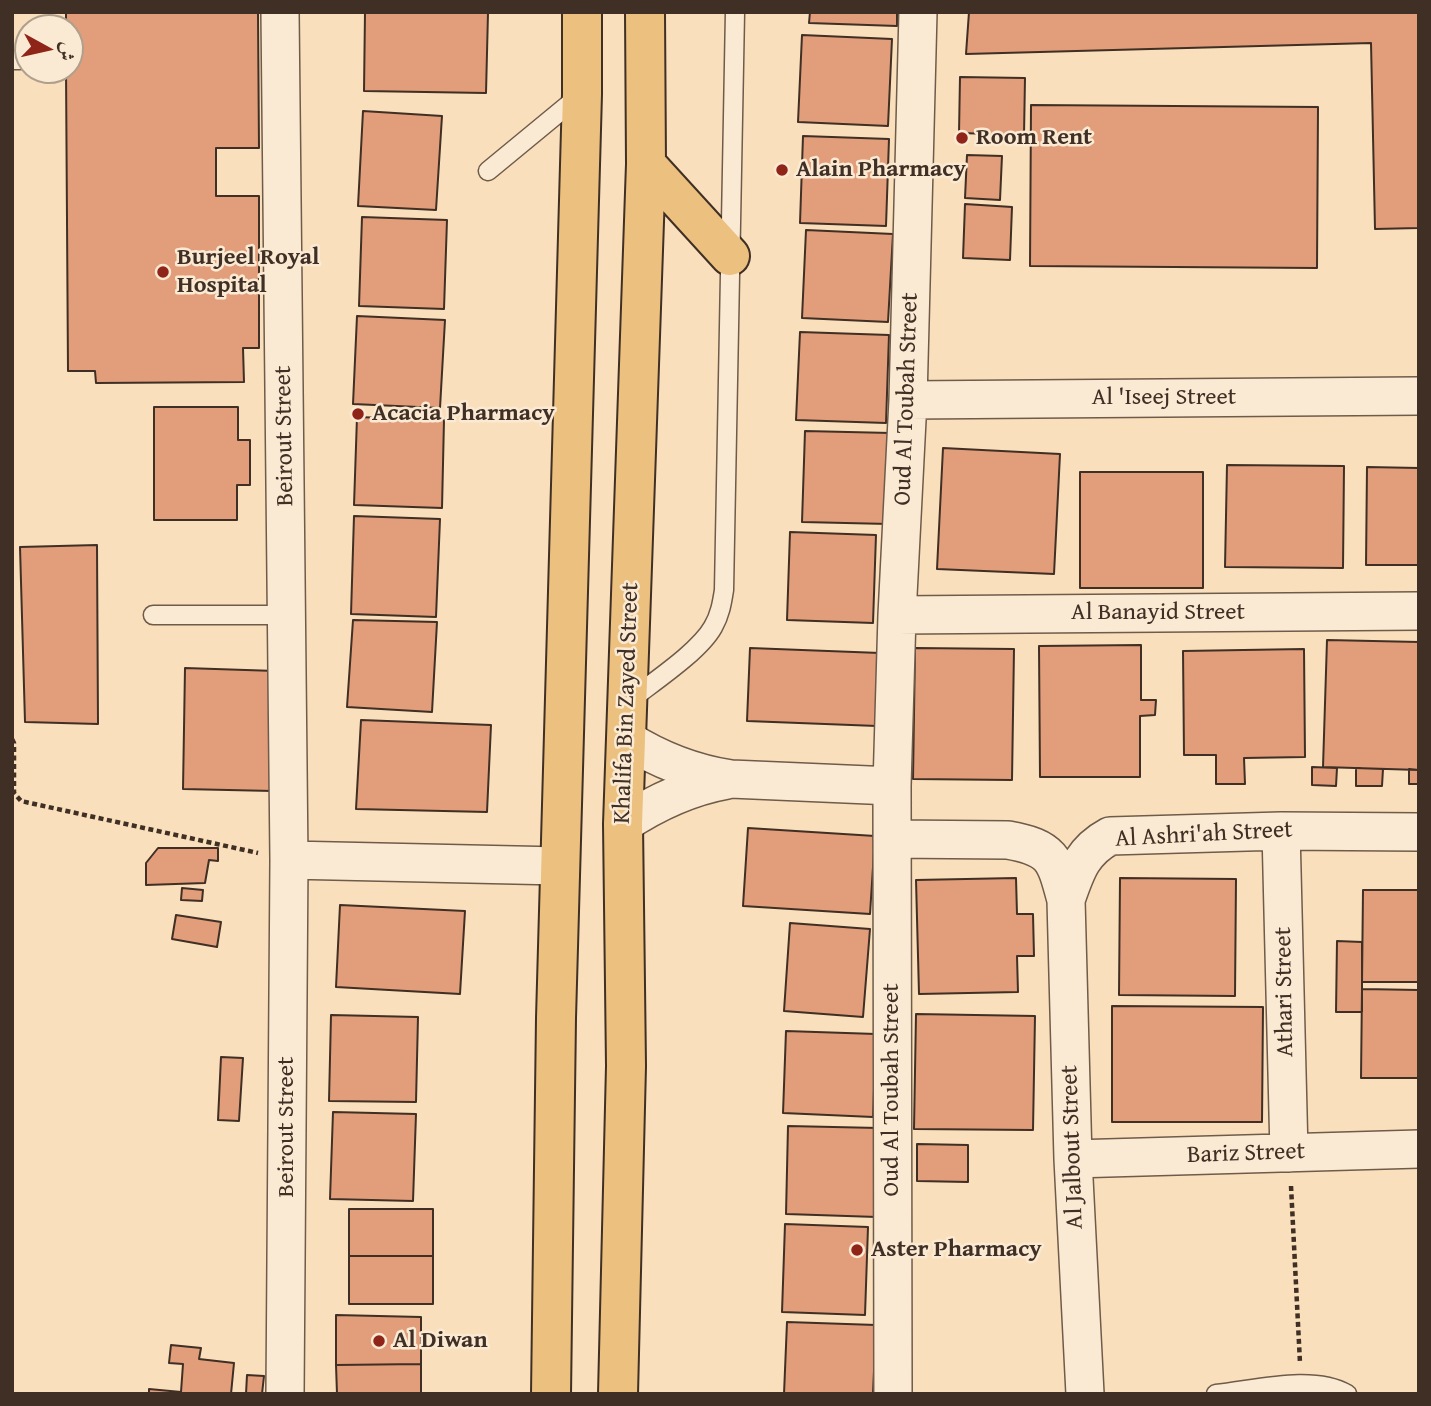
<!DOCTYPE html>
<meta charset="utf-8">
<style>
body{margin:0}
#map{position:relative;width:1431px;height:1406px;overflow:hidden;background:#f9dfbb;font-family:"Gentium Book Plus",Amiri,serif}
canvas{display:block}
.frame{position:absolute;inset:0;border:14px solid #3f2f24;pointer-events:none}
.north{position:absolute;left:14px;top:14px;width:70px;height:70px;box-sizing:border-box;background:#fbead3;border:2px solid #b09f8d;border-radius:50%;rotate:98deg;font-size:19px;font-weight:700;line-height:28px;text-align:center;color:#3f2f24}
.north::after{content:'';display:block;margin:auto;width:24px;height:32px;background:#8f2418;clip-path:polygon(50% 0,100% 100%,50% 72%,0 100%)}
</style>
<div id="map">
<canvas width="1431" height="1406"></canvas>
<div class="frame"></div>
<div class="north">ش</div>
</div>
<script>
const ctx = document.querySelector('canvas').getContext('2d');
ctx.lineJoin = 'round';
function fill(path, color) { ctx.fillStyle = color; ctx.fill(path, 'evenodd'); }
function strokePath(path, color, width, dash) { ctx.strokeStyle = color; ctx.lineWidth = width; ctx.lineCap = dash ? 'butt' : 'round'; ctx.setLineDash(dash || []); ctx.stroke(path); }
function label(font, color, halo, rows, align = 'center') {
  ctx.font = font + ' "Gentium Book Plus",serif'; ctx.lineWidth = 5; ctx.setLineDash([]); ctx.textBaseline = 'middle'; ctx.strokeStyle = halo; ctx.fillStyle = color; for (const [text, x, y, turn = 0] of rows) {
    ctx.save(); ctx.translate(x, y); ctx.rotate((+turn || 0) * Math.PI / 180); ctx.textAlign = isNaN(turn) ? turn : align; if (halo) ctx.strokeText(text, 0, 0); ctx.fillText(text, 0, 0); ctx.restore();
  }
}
const building = new Path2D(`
 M66,12H258L259,148H216V196H259V348H243L244,382L96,383L95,371H68L66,70H70V28H66Z
 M365,12L488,13L486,93L364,91Z
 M810,12H897V26L809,23Z
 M969,12H1419V228L1375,229L1371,43L966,54Z
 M802,35L892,39L888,126L798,122Z
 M960,77L1025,78L1024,135L959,133Z
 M1031,105L1318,107L1317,268L1030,266Z
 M363,111L442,116L436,210L358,206Z
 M803,136L889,139L886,226L800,223Z
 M967,155L1002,156L1000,200L965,198Z
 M965,204L1012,207L1010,260L963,258Z
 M362,217L447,220L444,309L359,306Z
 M806,230L893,234L888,322L802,318Z
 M357,316L445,320L440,408L353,404Z
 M800,332L889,335L886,423L796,420Z
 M154,407H238V440H250V485H237V520H154Z
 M357,417L444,420L442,508L354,505Z
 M805,431L891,433L889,524L802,522Z
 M943,448L1060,454L1054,574L937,569Z
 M1227,465L1344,466L1343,568L1225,567Z
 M1367,467L1419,468V565H1366Z
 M1080,472H1203V588H1080Z
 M354,516L440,519L436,617L351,614Z
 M790,532L876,535L873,623L787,620Z
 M97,545L98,724L25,722L20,547Z
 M353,620L437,622L432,712L347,707Z
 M1327,640L1419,642V770L1323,767Z
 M1141,645V700H1156L1155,715L1140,716V777H1040L1039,646Z
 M750,648L880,653L877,726L747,721Z
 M915,648L1014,649L1012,780L913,779Z
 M1304,649L1305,757L1244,758L1245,784H1216V755H1184L1183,651Z
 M185,668L276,671L273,791L183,789Z
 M361,720L491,725L487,812L356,809Z
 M1312,767L1337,768L1336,786L1312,785Z
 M1356,768L1383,769L1382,786H1356Z
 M1409,769L1419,770V784H1409Z
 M748,828L875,836L870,914L743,906Z
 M158,848H218V861L209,860L205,883L146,885V863Z
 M1016,878L1017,914H1033L1034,956H1017L1018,992L919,994L916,880Z
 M1120,878L1236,879L1235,996L1119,995Z
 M182,888L203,890L202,901L181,900Z
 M1363,890H1419V982H1362Z
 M340,905L465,911L460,994L336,987Z
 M176,915L221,922L217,947L172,939Z
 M790,923L870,929L863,1017L784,1011Z
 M1337,941L1362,942V1012H1336Z
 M1362,989L1419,990V1078H1361Z
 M1112,1006L1263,1007L1262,1122H1112Z
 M916,1014L1035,1016L1033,1130L914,1129Z
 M331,1015L418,1017L416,1102L329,1101Z
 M786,1031L876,1034L873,1117L783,1113Z
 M221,1057L243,1058L239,1121L218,1120Z
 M333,1112L416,1114L413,1201L330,1199Z
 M788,1126L879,1128L877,1217L786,1214Z
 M917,1144L968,1145V1182L917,1181Z
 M349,1209H433V1256H349Z
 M785,1224L868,1227L865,1315L782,1312Z
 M349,1256H433V1304H349Z
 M336,1315L421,1317V1364L336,1365Z
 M787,1322L876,1325L873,1394H784Z
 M171,1345L201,1348L199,1359L234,1363L231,1394H149V1389L181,1392L183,1364L169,1363Z
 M421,1364V1394H337L336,1365Z
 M247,1375L264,1376L262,1394H246Z`);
const path = new Path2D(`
 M12,739L14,743V793L21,801L258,853
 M1291,1186L1300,1363`);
const service = new Path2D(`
 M12,60H20
 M488,171L579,96
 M153,615H287
 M629,701C653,682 699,652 713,627C720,615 722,603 724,590L735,12
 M1216,1394C1255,1390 1313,1374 1347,1394`);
const minor = new Path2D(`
 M280,12L289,860L285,1394
 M908,400L1419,396
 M897,615L1419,611
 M626,739C659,760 692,773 731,779L892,786
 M623,824C656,802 688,787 727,780
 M1281,831L1289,1153
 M892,839L1008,840C1053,848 1055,859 1066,900L1073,1159L1085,1394
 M289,860L560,866
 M1066,900C1076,871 1082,851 1110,836L1281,831L1419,832
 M1073,1159L1419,1149
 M893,1394L892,786L897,615L908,400L918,12`);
const primary = new Path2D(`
 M646,164L730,256
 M551,1394L556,1018L582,94V12
 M618,1394L626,1066L623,824L646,164L645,12`);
const markers = [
 [962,138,7,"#8f2418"],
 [782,170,7,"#8f2418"],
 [163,272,7,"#8f2418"],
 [358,414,7,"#8f2418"],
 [857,1250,7,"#8f2418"],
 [379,1341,7,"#8f2418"]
];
const poiNames = [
 ["Room Rent",976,138],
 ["Alain Pharmacy",796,170],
 ["Burjeel Royal",177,258],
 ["Hospital",177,286],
 ["Acacia Pharmacy",372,414],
 ["Aster Pharmacy",871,1250],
 ["Al Diwan",393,1341]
];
const streetNames = [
 ["Al 'Iseej Street",1164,398],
 ["Oud Al Toubah Street",907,399,-88],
 ["Beirout Street",285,436,-91],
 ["Al Banayid Street",1158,613],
 ["Khalifa Bin Zayed Street",627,703,-88],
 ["Al Ashri'ah Street",1204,835,-3],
 ["Athari Street",1285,992,-91],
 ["Oud Al Toubah Street",892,1090,-90],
 ["Beirout Street",287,1127,-90],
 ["Al Jalbout Street",1073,1147,-92],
 ["Bariz Street",1246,1154,-2]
];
fill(building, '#e29d7a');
strokePath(building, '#3f2f24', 2);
strokePath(service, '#6e5b4a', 21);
strokePath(minor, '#6e5b4a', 40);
strokePath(primary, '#3f2f24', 42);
strokePath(path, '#3f2f24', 4.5, [5, 3.5]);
strokePath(service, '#fbead3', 18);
strokePath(minor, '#fbead3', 37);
strokePath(primary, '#ecc07e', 38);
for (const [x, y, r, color] of markers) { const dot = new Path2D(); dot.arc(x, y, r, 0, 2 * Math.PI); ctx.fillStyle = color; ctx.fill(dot); strokePath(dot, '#fbead3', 2.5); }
label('bold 24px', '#3f2f24', '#fbead3', poiNames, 'left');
label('24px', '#3f2f24', '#fbead3', streetNames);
</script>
